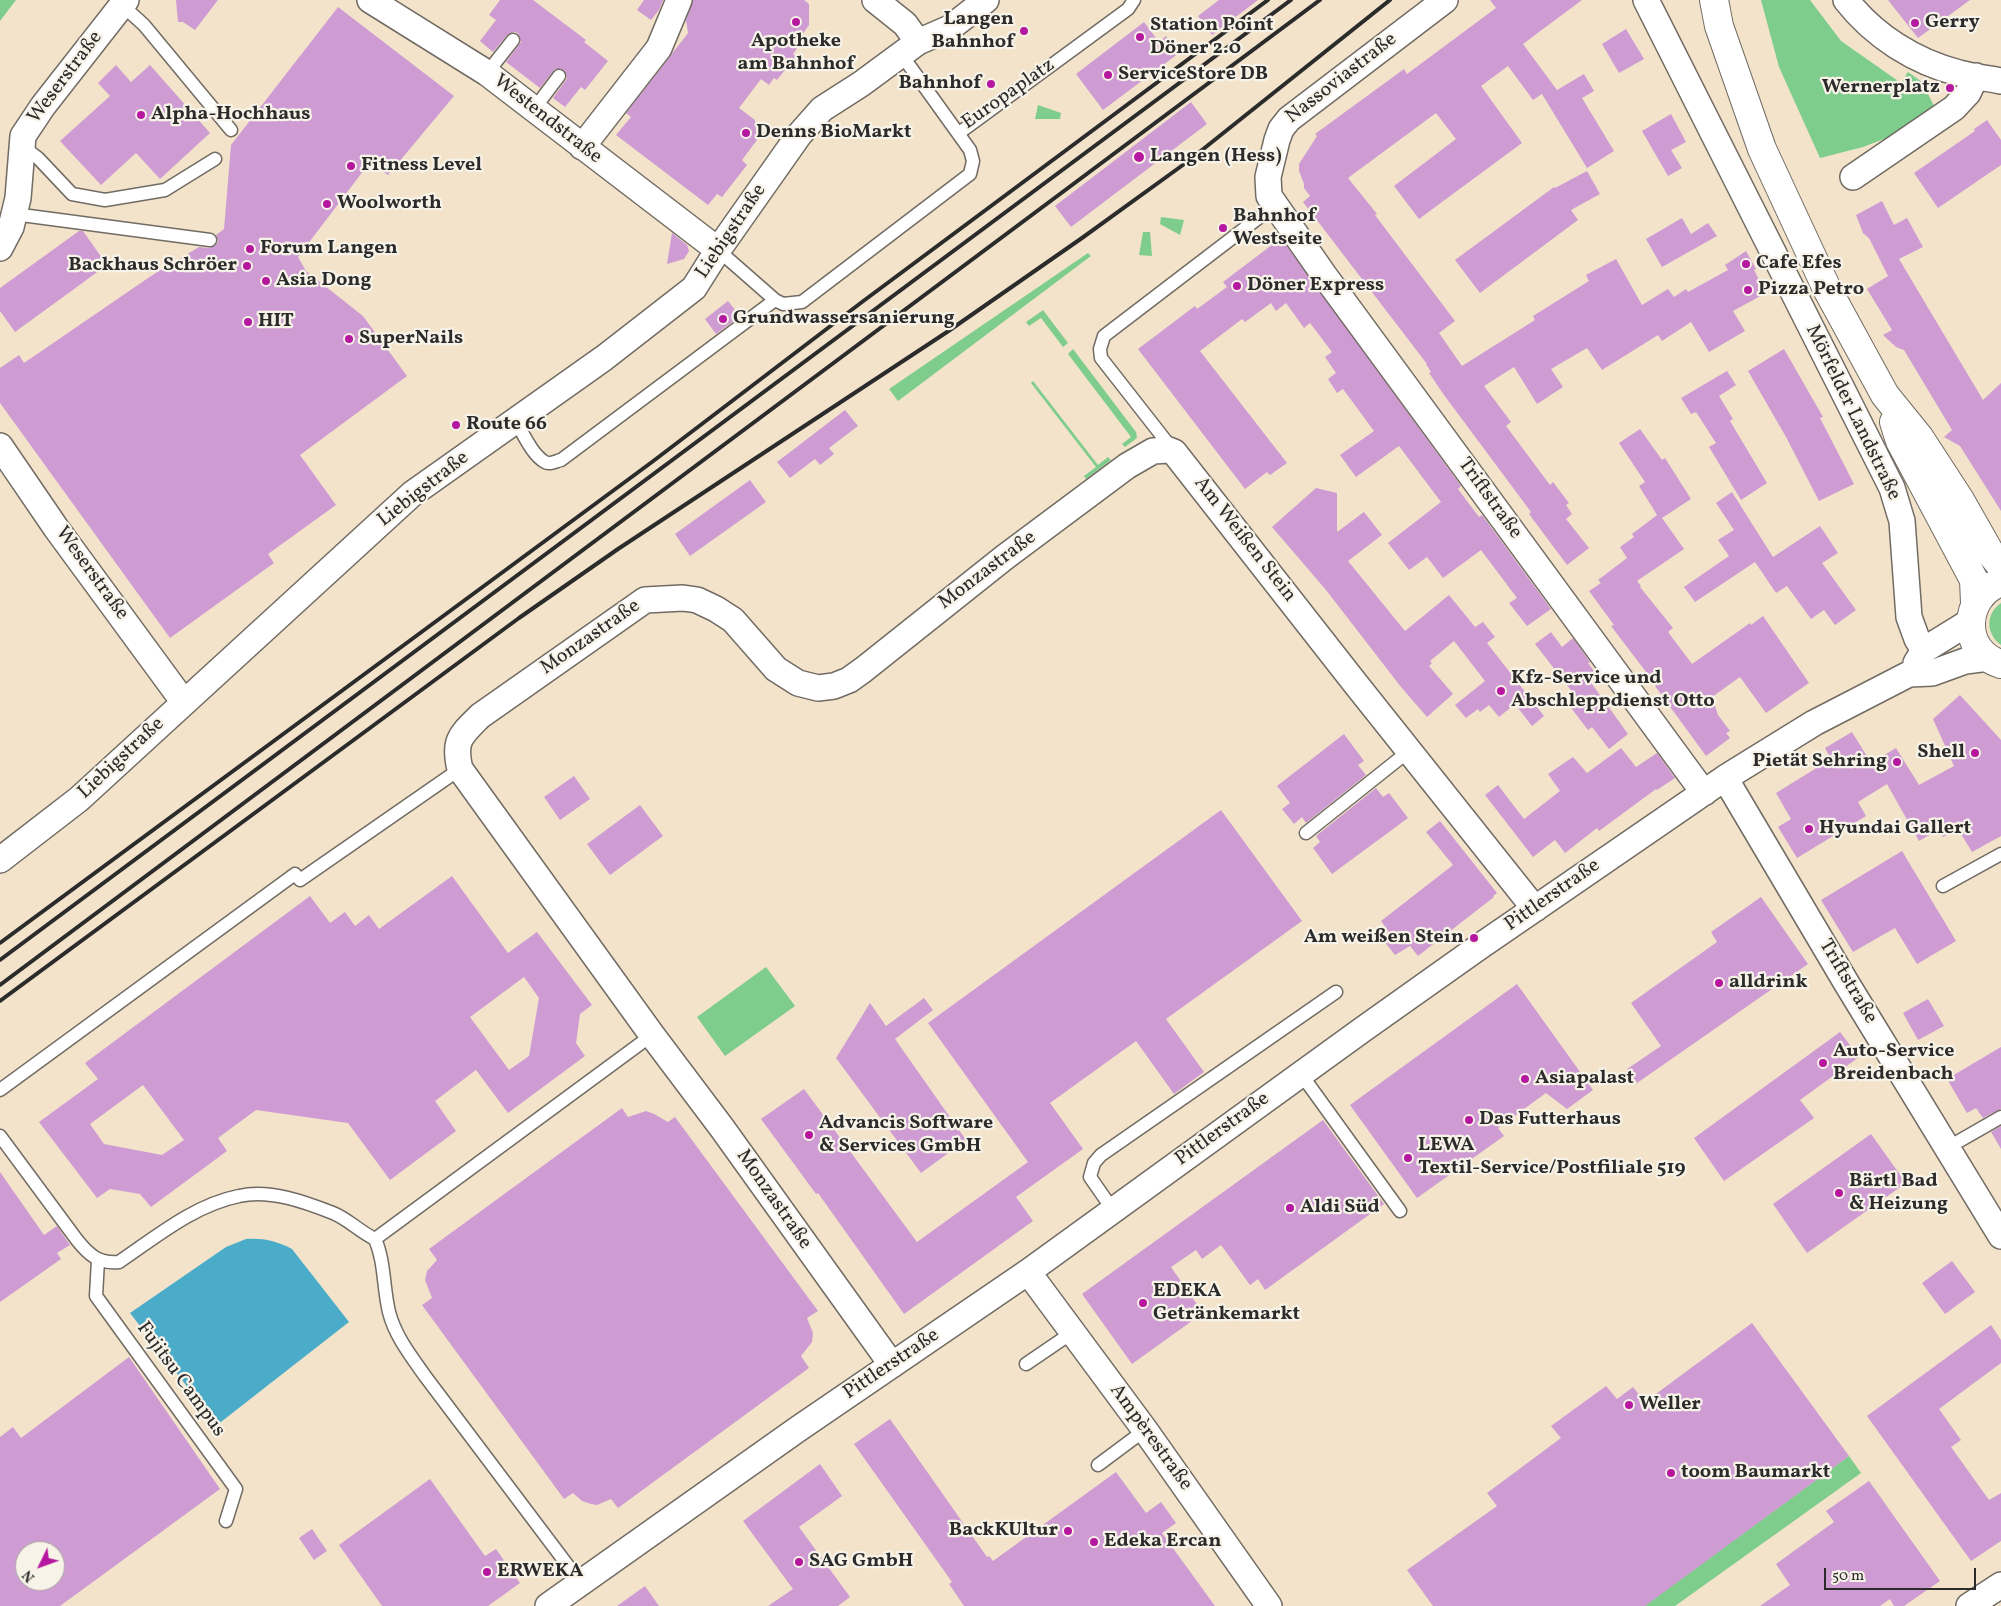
<!DOCTYPE html>
<meta charset="utf-8">
<style>
body{margin:0}
#map{position:relative;width:2001px;height:1606px;overflow:hidden;background:#f2e3ca;font-family:Vollkorn,serif}
canvas{display:block}
.north{position:absolute;left:15px;top:1541px;width:50px;height:50px;box-sizing:border-box;background:#f7f3e8;border:1px solid #a5a39c;border-radius:50%;rotate:228deg;font-size:14px;font-weight:700;line-height:20px;text-align:center;color:#2b2b2b}
.north::after{content:'';display:block;margin:auto;width:18px;height:22px;background:#b5179e;clip-path:polygon(50% 0,100% 100%,50% 72%,0 100%)}
.scale{position:absolute;left:1824px;top:1568px;width:152px;height:22px;box-sizing:border-box;border:2px solid #2b2b2b;border-top:0;padding-left:6px;font-size:15px;line-height:18px;white-space:nowrap;color:#2b2b2b;-webkit-text-stroke:4px #f7f3e8;paint-order:stroke}
</style>
<div id="map">
<canvas width="2001" height="1606"></canvas>
<div class="north">N</div>
<div class="scale">50 m</div>
</div>
<script>
const ctx = document.querySelector('canvas').getContext('2d');
ctx.lineJoin = 'round';
function fill(path, color) { ctx.fillStyle = color; ctx.fill(path, 'evenodd'); }
function strokePath(path, color, width, dash) { ctx.strokeStyle = color; ctx.lineWidth = width; ctx.lineCap = dash ? 'butt' : 'round'; ctx.setLineDash(dash || []); ctx.stroke(path); }
function label(font, color, halo, rows, align = 'center') {
  ctx.font = font + ' Vollkorn,serif'; ctx.lineWidth = 4.5; ctx.setLineDash([]); ctx.textBaseline = 'middle'; ctx.strokeStyle = halo; ctx.fillStyle = color; for (const [text, x, y, turn = 0] of rows) {
    ctx.save(); ctx.translate(x, y); ctx.rotate((+turn || 0) * Math.PI / 180); ctx.textAlign = isNaN(turn) ? turn : align; if (halo) ctx.strokeText(text, 0, 0); ctx.fillText(text, 0, 0); ctx.restore();
  }
}
const green = new Path2D(`
 M0,0H16L0,21Z
 M1761,0H1810L1841,41L1901,83L1908,72L1922,82L1936,110L1910,129L1863,147L1820,158L1779,67Z
 M1038,105L1061,113L1060,119H1035Z
 M1161,217L1184,220L1180,235L1160,224Z
 M1143,232H1150L1152,256L1139,255Z
 M1088,253L1091,256L898,401L889,389Z
 M1043,310L1068,343L1063,347L1041,318L1029,326L1026,322Z
 M1073,349L1136,432L1137,438L1125,447L1122,444L1131,437L1068,354Z
 M1033,381L1098,465L1108,457L1111,460L1086,479L1084,476L1096,467L1031,383Z
 M2001,603V645C1986,634 1985,614 2001,603Z
 M766,967L795,1006L725,1056L697,1017Z
 M1849,1456L1861,1473L1675,1606H1644Z`);
const water = new Path2D(`
 M246,1239C263,1238 277,1241 292,1249L349,1322L217,1425L130,1313L226,1247Z`);
const building = new Path2D(`
 M176,0H218L195,30L183,22H178Z
 M500,0H533L586,40L584,42L608,61L585,90L581,87L565,107L553,98L566,80L567,77L564,70L555,69L540,88L506,62L521,42L518,33L514,32L507,35L493,52L480,41L496,20L489,15Z
 M644,0H663L659,10L651,20L637,10Z
 M693,0H804L809,4V25L798,41L801,43L793,54L796,56L777,80L774,78L769,85L761,79L739,108L755,120L757,140L742,160L747,165L722,197L717,194L708,205L616,135L631,117L626,113L688,33L686,20Z
 M1219,0H1258L1212,35L1198,16Z
 M1490,0H1582L1523,44L1557,90L1584,74L1594,91L1582,98L1614,151L1587,168L1542,94L1533,100L1508,66L1481,86L1522,143L1419,219L1394,186L1456,139L1436,113L1348,178L1377,214L1375,215L1455,321L1439,333L1462,366L1535,320L1533,316L1589,281L1586,275L1616,259L1642,305L1668,289L1674,297L1686,289L1688,292L1728,270L1725,265L1746,251L1756,269L1754,270L1766,293L1733,311L1745,331L1709,352L1691,322L1662,341L1658,335L1602,370L1587,348L1551,369L1563,387L1537,404L1514,367L1484,386L1511,422L1506,426L1550,485L1553,482L1569,503L1566,505L1572,514L1566,519L1589,548L1567,565L1529,514L1531,512L1444,395L1429,373L1431,372L1426,364H1427L1303,202L1310,196L1304,188V184L1299,171V164L1317,136L1315,134L1404,69L1407,74L1496,8Z
 M1888,0H1970L1918,38Z
 M338,7L454,96L388,175L370,162L298,257L306,271L363,316L407,376L300,455L336,505L268,554L274,563L170,638L0,403V368L19,355L24,363L151,276L199,247L209,248L216,245L218,241L216,235L224,229L231,145Z
 M1144,22L1159,42L1166,36L1179,53L1103,110L1076,74Z
 M1626,29L1644,59L1619,73L1602,44Z
 M116,65L131,82L150,65L210,133L160,179L136,153L101,185L60,141L110,96L98,83Z
 M1191,102L1207,124L1071,227L1055,206Z
 M1671,114L1686,142L1671,150L1682,168L1668,176L1642,131Z
 M1987,120L2001,140V165L1938,208L1914,173L1975,131L1974,129Z
 M1587,171L1600,194L1571,210L1578,220L1480,293L1455,260L1554,187L1555,188Z
 M1882,201L1894,225L1907,218L1923,247L1899,259L1983,400L2001,383V511L1960,446L1944,437L1952,430L1904,350L1896,347L1883,335L1892,330L1867,289L1888,276L1869,238L1863,233L1856,215Z
 M1682,218L1691,234L1708,223L1717,236L1662,267L1646,239Z
 M79,231H83L107,265L15,332L0,311V288Z
 M672,233L687,245L689,251L684,259L667,264Z
 M1281,238L1461,486L1458,489L1479,517L1482,515L1551,609L1527,626L1509,603L1517,598L1481,550L1443,578L1427,557L1409,570L1388,543L1441,502L1399,446L1356,477L1340,455L1374,431L1343,389L1337,393L1328,379L1336,373L1325,357L1332,352L1310,323L1304,328L1286,303L1276,311L1271,303L1245,322L1242,319L1200,351L1287,463L1270,475L1267,472L1245,489L1138,349L1195,306L1197,309L1227,287L1223,282Z
 M728,301L740,316L716,334L705,319Z
 M1784,349L1823,417L1820,418L1854,484L1819,501L1786,437L1748,371Z
 M1727,371L1736,385L1719,396L1733,419L1730,421L1767,483L1741,500L1709,447L1716,443L1696,412L1691,414L1681,398Z
 M845,410L858,426L829,448L834,454L820,465L815,459L790,478L777,462Z
 M1640,429L1662,460L1665,458L1691,499L1662,518L1684,549L1637,581L1641,586L1640,587L1673,628L1668,632L1692,664L1750,623L1751,625L1763,616L1809,683L1766,713L1740,677L1712,697L1718,715L1730,731L1726,733L1730,738L1706,756L1655,686L1656,685L1611,626L1614,625L1589,591L1601,583L1598,580L1627,558L1620,547L1634,537L1632,534L1657,515L1639,486L1645,482L1619,443Z
 M750,480L766,502L690,556L675,534Z
 M1316,488L1337,493V532L1364,512L1382,535L1348,561L1405,631L1449,595L1475,627L1483,622L1495,637L1487,643L1544,716L1532,726L1515,704L1499,717L1489,705L1480,712L1478,709L1466,718L1455,705L1485,681L1454,641L1430,661L1432,663L1429,666L1453,694L1427,717L1401,687L1326,590L1272,527Z
 M1732,492L1773,557L1820,526L1838,553L1822,563L1856,610L1835,625L1824,610L1811,619L1787,586L1776,593L1755,562L1695,602L1684,587L1729,556L1718,540L1734,530L1716,503Z
 M1551,632L1562,647L1573,638L1590,662L1588,663L1594,671L1587,677L1628,734L1609,749L1592,727L1588,730L1568,704L1577,698L1535,644Z
 M1960,695L2001,740V836L1972,852L1958,829L1943,837L1938,830L1919,841L1887,784L1858,802L1866,816L1797,858L1778,827L1791,819L1776,793L1831,759L1825,748L1852,732L1871,763L1896,748L1919,785L1954,766L1933,719Z
 M1344,734L1364,761L1358,765L1366,775L1306,823L1302,817L1294,824L1282,809L1290,803L1277,786Z
 M1621,748L1636,767L1657,753L1675,778L1657,790L1656,789L1599,831L1597,828L1565,853L1555,840L1533,857L1485,795L1498,785L1524,819L1560,791L1548,774L1573,757L1587,773Z
 M574,776L590,799L560,820L544,797Z
 M1376,788L1383,797L1389,793L1408,818L1332,874L1313,848L1320,842L1316,836Z
 M640,805L663,836L610,875L587,844Z
 M1221,810L1302,921L1166,1019L1204,1072L1174,1094L1136,1041L1050,1103L1083,1149L1016,1197L1033,1221L904,1314L818,1193L816,1194L761,1119L804,1089L917,1242L1028,1162L928,1023Z
 M1440,821L1497,893L1493,896L1494,897L1418,956L1410,946L1395,955L1384,941L1391,935L1381,921L1453,865L1426,832Z
 M1902,851L1956,941L1917,964L1895,928L1853,952L1821,900Z
 M452,876L508,953L537,932L592,1005L580,1014L576,1043L585,1056L508,1113L476,1070L435,1101L456,1131L390,1180L348,1123L256,1110L218,1138L227,1151L151,1207L140,1194L110,1189L97,1198L39,1122L98,1079L85,1063L310,896L330,923L345,912L355,926L369,915L379,929ZM524,977L539,998L529,1056L509,1070L470,1017ZM143,1085L184,1140L162,1155L104,1144L90,1124Z
 M1761,897L1808,964L1637,1083L1627,1069L1661,1046L1631,1003L1717,942L1711,932Z
 M1517,984L1593,1090L1567,1109L1546,1093L1498,1128L1504,1136L1417,1198L1350,1105Z
 M924,998L933,1010L895,1039L966,1140L921,1173L836,1058L870,1003L886,1026Z
 M1928,999L1944,1026L1918,1040L1903,1013Z
 M1840,1032L1859,1057L1800,1100L1814,1118L1724,1181L1694,1138Z
 M2001,1047V1109L1983,1118L1976,1108L1967,1113L1947,1079Z
 M622,1108L628,1117L646,1111L654,1114L668,1122L675,1117L818,1311L807,1318L813,1333L812,1342L801,1356L809,1368L618,1508L611,1499L597,1505L591,1504L582,1501L573,1493L564,1499L422,1305L432,1298L425,1280L427,1271L437,1260L429,1249Z
 M1323,1120L1384,1204L1265,1290L1258,1279L1250,1285L1221,1245L1202,1259L1196,1250L1171,1267L1203,1313L1132,1364L1082,1294Z
 M2001,1126V1149L1991,1132Z
 M1871,1134L1906,1183L1807,1253L1773,1204Z
 M0,1172L44,1235L57,1226L70,1245L57,1253L61,1259L0,1302Z
 M1952,1261L1975,1292L1945,1314L1922,1283Z
 M1752,1323L1849,1456L1645,1606H1433L1407,1570L1497,1506L1487,1493L1561,1438L1551,1426L1606,1386L1617,1399L1633,1387L1645,1402Z
 M1991,1325L2001,1340V1363L1939,1409L1961,1440L1951,1447L1989,1500L2001,1493V1541L1971,1561L1867,1416Z
 M129,1357L220,1489L60,1606H0V1437L13,1427L21,1438ZM25,1551H55V1581H25Z
 M890,1419L987,1557L989,1556L993,1561L1116,1472L1146,1513L1161,1502L1176,1523L1162,1533L1215,1606H964L949,1584L952,1582L854,1444Z
 M820,1464L842,1496L799,1527L850,1597L838,1606H768L793,1589L743,1521Z
 M430,1479L485,1556L496,1549L520,1583L488,1606H382L339,1545Z
 M1869,1481L1940,1581L1904,1606H1894L1890,1599L1880,1606H1760L1790,1585L1776,1564L1834,1522L1826,1511Z
 M312,1529L327,1551L314,1560L299,1538Z
 M645,1586L659,1606H617Z`);
const service = new Path2D(`
 M122,5L144,25L231,130
 M487,73L513,40
 M534,109L559,76
 M959,133L1128,9L1134,0
 M22,146L38,158L72,194L105,200L165,190L215,159
 M14,214L210,240
 M718,250L775,300L783,304L802,302L970,174L973,161L970,150L901,54
 M515,420C523,433 532,455 545,462C550,465 556,461 561,460L775,300
 M1173,450L1101,358L1100,349L1104,336L1274,206
 M1306,833L1409,751
 M1943,886L2001,854
 M1301,1074L1400,1211
 M0,1090L295,874L300,880L460,769
 M0,1136L77,1240C89,1255 99,1264 119,1262C156,1237 194,1205 239,1196C270,1189 305,1202 333,1213C348,1219 360,1232 375,1239L652,1035
 M1947,1148L2001,1117
 M1113,1210L1090,1177L1094,1163L1101,1155L1336,992
 M375,1239C385,1262 383,1287 389,1312C395,1336 411,1356 425,1376L581,1583
 M98,1260L96,1296L236,1489L226,1521
 M1026,1364L1073,1332
 M1098,1465L1145,1430`);
const minor = new Path2D(`
 M370,0L487,73L718,250
 M875,0L905,24L918,42
 M1445,0L1289,119L1281,129L1277,140L1268,177L1269,196L1324,275L1704,793
 M1646,0L1892,488L1902,521L1909,617L1917,639L1924,650
 M1846,0C1874,36 1915,62 1959,73C1973,77 1987,78 2001,81
 M582,147L659,48L679,0
 M1853,177L1954,108L1968,93L1976,76
 M0,248L11,227L18,198L23,136L43,106L126,0
 M0,446L56,528L183,701
 M1916,663L1924,650L1971,621
 M1725,778L1847,984L2001,1236
 M0,860L79,799L412,494L604,358L694,288L718,250L799,135L822,109L861,84L918,42L950,28L986,0
 M1028,1272L1145,1430L1269,1606
 M892,1365L722,1128L652,1035L460,769C453,740 461,735 480,716L645,600L683,598L697,600L716,609L733,620L776,669L798,683L818,688L834,686L849,680L863,670L1005,557L1127,466L1153,451L1169,450L1174,452L1355,683L1535,909
 M548,1606L798,1429L1028,1272L1362,1030L1479,947L1725,778L1814,723L1909,674L1932,673L1965,661L1989,658
 M1969,1606L2001,1585`);
const secondary = new Path2D(`
 M1714,0L1719,26L1762,149L1827,289L1885,395L1919,437L1960,500L1989,551L2001,566
 M1894,422L1900,441L1974,580L1975,603
 M2001,582C1962,596 1960,652 2001,664`);
const rail = new Path2D(`
 M0,943L652,462L862,302L1268,0
 M0,960L1291,0
 M0,985L1320,0
 M0,1001L519,618L618,549L947,332L1082,238L1187,162L1390,0`);
const markers = [
 [796,22,5,"#b5179e"],
 [1915,23,5,"#b5179e"],
 [1024,31,5,"#b5179e"],
 [1140,37,5,"#b5179e"],
 [1108,75,5,"#b5179e"],
 [991,84,5,"#b5179e"],
 [1950,88,5,"#b5179e"],
 [141,115,5,"#b5179e"],
 [746,133,5,"#b5179e"],
 [1139,157,6,"#b5179e"],
 [351,166,5,"#b5179e"],
 [327,204,5,"#b5179e"],
 [1223,228,5,"#b5179e"],
 [250,249,5,"#b5179e"],
 [1746,264,5,"#b5179e"],
 [247,266,5,"#b5179e"],
 [266,281,5,"#b5179e"],
 [1237,286,5,"#b5179e"],
 [1748,290,5,"#b5179e"],
 [723,319,5,"#b5179e"],
 [248,322,5,"#b5179e"],
 [349,339,5,"#b5179e"],
 [456,425,5,"#b5179e"],
 [1501,691,5,"#b5179e"],
 [1975,753,5,"#b5179e"],
 [1897,762,5,"#b5179e"],
 [1809,829,5,"#b5179e"],
 [1474,938,5,"#b5179e"],
 [1719,983,5,"#b5179e"],
 [1823,1063,5,"#b5179e"],
 [1525,1079,5,"#b5179e"],
 [1469,1120,5,"#b5179e"],
 [809,1135,5,"#b5179e"],
 [1408,1158,5,"#b5179e"],
 [1839,1193,5,"#b5179e"],
 [1290,1208,5,"#b5179e"],
 [1143,1303,5,"#b5179e"],
 [1629,1405,5,"#b5179e"],
 [1671,1473,5,"#b5179e"],
 [1068,1531,5,"#b5179e"],
 [1094,1542,5,"#b5179e"],
 [799,1562,5,"#b5179e"],
 [487,1572,5,"#b5179e"]
];
const poiNames = [
 ["Langen",1014,20,"right"],
 ["Bahnhof",1014,43,"right"],
 ["Gerry",1925,23],
 ["Station Point",1150,26],
 ["Döner 2.0",1150,49],
 ["Apotheke",796,42,"center"],
 ["am Bahnhof",796,65,"center"],
 ["ServiceStore DB",1118,75],
 ["Bahnhof",981,84,"right"],
 ["Wernerplatz",1940,88,"right"],
 ["Alpha-Hochhaus",151,115],
 ["Denns BioMarkt",756,133],
 ["Langen (Hess)",1150,157],
 ["Fitness Level",361,166],
 ["Woolworth",337,204],
 ["Bahnhof",1233,217],
 ["Westseite",1233,240],
 ["Forum Langen",260,249],
 ["Cafe Efes",1756,264],
 ["Backhaus Schröer",237,266,"right"],
 ["Asia Dong",276,281],
 ["Döner Express",1247,286],
 ["Pizza Petro",1758,290],
 ["Grundwassersanierung",733,319],
 ["HIT",258,322],
 ["SuperNails",359,339],
 ["Route 66",466,425],
 ["Kfz-Service und",1511,679],
 ["Abschleppdienst Otto",1511,702],
 ["Shell",1965,753,"right"],
 ["Pietät Sehring",1887,762,"right"],
 ["Hyundai Gallert",1819,829],
 ["Am weißen Stein",1464,938,"right"],
 ["alldrink",1729,983],
 ["Auto-Service",1833,1052],
 ["Breidenbach",1833,1075],
 ["Asiapalast",1535,1079],
 ["Das Futterhaus",1479,1120],
 ["Advancis Software",819,1124],
 ["& Services GmbH",819,1147],
 ["LEWA",1418,1146],
 ["Textil-Service/Postfiliale 519",1418,1169],
 ["Bärtl Bad",1849,1182],
 ["& Heizung",1849,1205],
 ["Aldi Süd",1300,1208],
 ["EDEKA",1153,1292],
 ["Getränkemarkt",1153,1315],
 ["Weller",1639,1405],
 ["toom Baumarkt",1681,1473],
 ["BackKUltur",1058,1531,"right"],
 ["Edeka Ercan",1104,1542],
 ["SAG GmbH",809,1562],
 ["ERWEKA",497,1572]
];
const streetNames = [
 ["Weserstraße",66,78,-53],
 ["Nassoviastraße",1342,79,-38],
 ["Europaplatz",1009,95,-35],
 ["Westendstraße",547,120,38],
 ["Liebigstraße",732,232,-56],
 ["Mörfelder Landstraße",1852,413,64],
 ["Liebigstraße",424,490,-38],
 ["Triftstraße",1489,499,54],
 ["Am Weißen Stein",1244,540,52],
 ["Monzastraße",988,571,-37],
 ["Weserstraße",91,574,54],
 ["Monzastraße",591,638,-35],
 ["Liebigstraße",122,759,-43],
 ["Pittlerstraße",1553,896,-35],
 ["Triftstraße",1847,982,59],
 ["Pittlerstraße",1223,1130,-36],
 ["Monzastraße",773,1200,55],
 ["Pittlerstraße",892,1365,-34],
 ["Fujitsu Campus",180,1380,54],
 ["Ampèrestraße",1150,1438,54]
];
fill(green, '#7fcd8c');
fill(water, '#4aacc9');
fill(building, '#ce9cd3');
strokePath(service, '#716b63', 15);
strokePath(minor, '#716b63', 28);
strokePath(secondary, '#716b63', 30);
strokePath(service, '#fff', 12);
strokePath(minor, '#fff', 25);
strokePath(secondary, '#fff', 28);
strokePath(rail, '#2b2b2b', 4);
for (const [x, y, r, color] of markers) { const dot = new Path2D(); dot.arc(x, y, r, 0, 2 * Math.PI); ctx.fillStyle = color; ctx.fill(dot); strokePath(dot, '#f7f3e8', 2); }
label('bold 20px', '#2b2b2b', '#f7f3e8', poiNames, 'left');
label('20px', '#2b2b2b', '#f7f3e8', streetNames);
</script>
